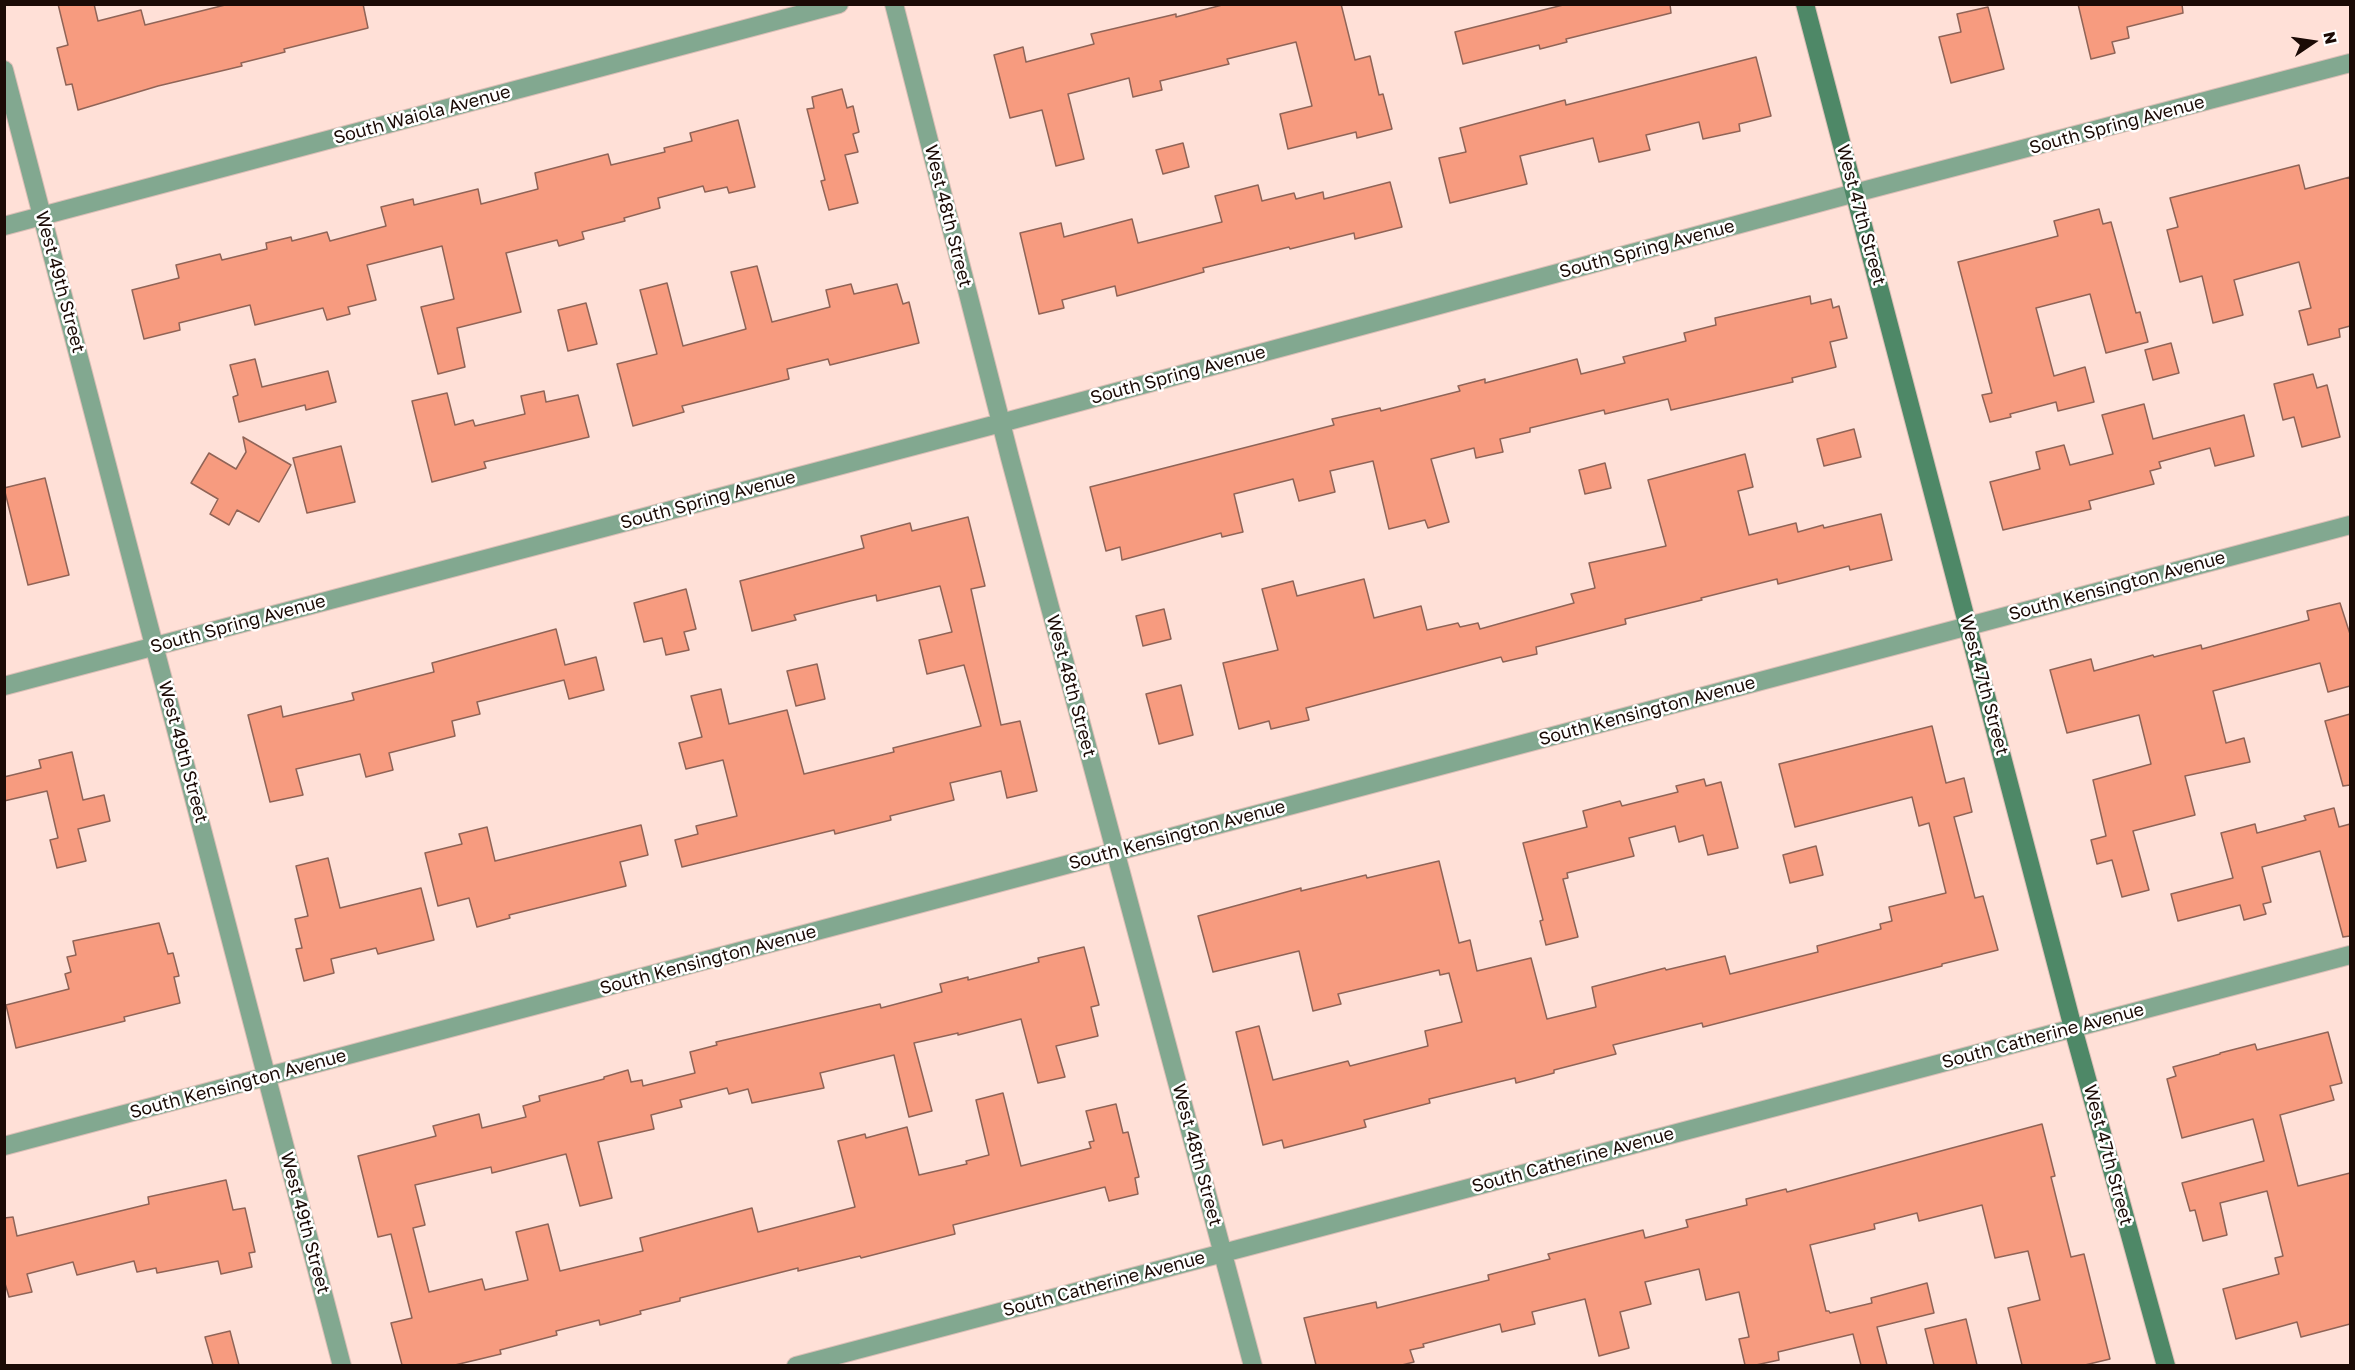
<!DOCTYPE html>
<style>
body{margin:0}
#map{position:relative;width:2355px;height:1370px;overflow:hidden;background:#ffe0d7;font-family:"Golos Text",sans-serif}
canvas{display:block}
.frame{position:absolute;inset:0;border:6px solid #1b0b06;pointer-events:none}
.north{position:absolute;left:2283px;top:12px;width:60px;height:60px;-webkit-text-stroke:4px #fff;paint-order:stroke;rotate:77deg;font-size:16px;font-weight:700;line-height:24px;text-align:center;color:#1b0b06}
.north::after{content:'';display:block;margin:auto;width:21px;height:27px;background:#1b0b06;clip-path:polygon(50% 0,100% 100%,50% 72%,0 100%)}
</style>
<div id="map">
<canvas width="2355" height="1370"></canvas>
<div class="frame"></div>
<div class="north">N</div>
</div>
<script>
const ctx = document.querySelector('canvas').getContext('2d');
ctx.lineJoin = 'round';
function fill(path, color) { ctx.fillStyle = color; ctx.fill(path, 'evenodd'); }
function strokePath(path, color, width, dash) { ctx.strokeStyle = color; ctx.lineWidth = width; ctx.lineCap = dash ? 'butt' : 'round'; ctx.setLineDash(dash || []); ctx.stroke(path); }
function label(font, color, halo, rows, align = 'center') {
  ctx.font = font + ' "Golos Text",sans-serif'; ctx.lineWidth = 5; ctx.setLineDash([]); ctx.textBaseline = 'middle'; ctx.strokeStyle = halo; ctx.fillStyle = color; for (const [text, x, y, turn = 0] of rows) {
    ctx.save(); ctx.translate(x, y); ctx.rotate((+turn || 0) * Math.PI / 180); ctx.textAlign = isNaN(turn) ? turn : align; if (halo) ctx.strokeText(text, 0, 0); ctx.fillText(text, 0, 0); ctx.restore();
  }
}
const building = new Path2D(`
 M58,4H94L98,21L141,10L145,25L229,4H363L368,28L284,49L285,52L241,63L242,66L158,86L78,110L72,84L66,85L57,48L68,45Z
 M1226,4H1341L1355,60L1370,56L1379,95L1383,94L1392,129L1357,138L1356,132L1288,149L1280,114L1312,106L1296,42L1227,59L1229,64L1160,81L1162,90L1133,97L1129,78L1068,94L1084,159L1056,166L1042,110L1010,118L994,55L1023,47L1026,62L1094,44L1091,34L1176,14V17Z
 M1567,4H1670L1671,13L1566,39L1567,42L1540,49L1539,45L1463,64L1455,32Z
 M2078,4H2182L2183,13L2127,27L2129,38L2112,42L2115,53L2091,59Z
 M1988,7L2004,69L1951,83L1939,37L1961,32L1957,14Z
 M1756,57L1771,116L1739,124L1740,131L1703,139L1699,122L1646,135L1650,150L1599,162L1593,138L1520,156L1527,184L1450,203L1439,158L1466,152L1460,128L1565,100L1566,105Z
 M842,89L847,108L853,106L859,132L853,134L858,152L845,155L858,203L829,210L821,181L825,180L807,109L814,108L812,97Z
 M738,120L755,187L729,193L727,187L705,192L703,186L658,198L660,208L624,218L625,221L582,232L584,239L559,246L557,240L506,253L521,312L457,328L465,367L438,374L421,307L454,299L442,246L367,265L376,300L348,307L350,314L327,320L323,308L255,325L250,305L179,323L180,330L144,339L132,290L179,278L176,265L220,254L222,260L267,249L266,243L291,237L292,241L327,232L330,241L386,226L381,207L413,199L414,205L478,189L481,204L538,189L535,173L608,154L611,165L665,152L664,148L692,141L690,133Z
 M1183,143L1189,167L1163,174L1156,150Z
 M2299,165L2305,189L2350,177V326L2339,329L2340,337L2308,345L2299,311L2311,308L2299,262L2234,280L2243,315L2213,323L2202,276L2180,282L2167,230L2178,227L2170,198Z
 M1390,182L1402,227L1355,239L1354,233L1290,249L1289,247L1203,268L1204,272L1117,296L1115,286L1062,300L1064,308L1039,314L1020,233L1061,223L1064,237L1132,219L1138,243L1222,222L1215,196L1258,185L1262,201L1294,193L1296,199L1323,192L1324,199Z
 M2099,209L2103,224L2111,222L2136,313L2140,312L2148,342L2106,353L2090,294L2036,308L2054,376L2085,367L2094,402L2058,411L2056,402L2010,414L2011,417L1990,422L1982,395L1992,393L1958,262L2058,236L2054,221Z
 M757,266L772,322L830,307L826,290L851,284L854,294L897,284L903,304L909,302L919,343L830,365L828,359L787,369L789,379L682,406L684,412L633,426L617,364L657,354L640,290L667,283L683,346L746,329L731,272Z
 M1810,296L1811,304L1831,299L1833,308L1839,306L1847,338L1830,342L1836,367L1792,378L1793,382L1671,410L1668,399L1605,414L1604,410L1530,428V432L1500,439L1503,452L1476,458L1474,448L1431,459L1449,522L1428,528L1425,520L1389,529L1373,461L1330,471L1335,492L1299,501L1293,479L1234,494L1243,532L1222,537L1221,533L1122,560L1120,547L1106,551L1090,487L1334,425L1332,419L1380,408L1381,411L1460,391L1458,386L1485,379V383L1577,359L1581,374L1625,363L1623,357L1686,341L1684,333L1716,325L1715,318Z
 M586,303L597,344L568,351L558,310Z
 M2171,343L2179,373L2153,380L2145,350Z
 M255,359L262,387L328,371L336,402L306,410L305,405L239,422L233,397L238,395L230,365Z
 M2313,374L2317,388L2327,385L2340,437L2302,447L2294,417L2283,420L2274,384Z
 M544,391L546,402L578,395L589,437L484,462L486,468L432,482L412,401L447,393L455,425L473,420L475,426L525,414L521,396Z
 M2144,404L2153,439L2244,415L2254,456L2215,466L2210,448L2159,462L2161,468L2150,471L2154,484L2089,501L2091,509L2003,530L1990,482L2040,469L2036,452L2064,445L2070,465L2113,454L2102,415Z
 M1854,429L1861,457L1824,466L1817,439Z
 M243,437L291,465L259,522L237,510L229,525L210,514L218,499L191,483L209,453L236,469L246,452Z
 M341,446L355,502L307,513L293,458Z
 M1745,454L1753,487L1738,491L1749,535L1796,523L1798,532L1823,525L1824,528L1881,514L1892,560L1850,570L1849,566L1778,584L1777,579L1701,598L1702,600L1625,619L1626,624L1536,647L1537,654L1503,662L1501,657L1306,708L1309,720L1271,729L1269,721L1239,729L1223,663L1278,650L1262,589L1293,581L1297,596L1364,579L1374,618L1421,606L1427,630L1458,623L1460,627L1478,623L1480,629L1574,603L1571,594L1595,588L1589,563L1666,546L1648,480Z
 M1605,463L1611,488L1585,494L1579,470Z
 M45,478L69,575L28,585L4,488Z
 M968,517L985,586L971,589L1001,725L1020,721L1037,791L1007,798L1001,771L950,783L954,800L890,816L891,820L835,834L834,830L682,867L675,840L698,834L696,826L737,816L723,760L686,769L679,743L702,737L691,696L721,689L729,724L787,710L804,774L894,752L893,748L981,726L964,665L927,674L919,640L952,632L940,586L877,601L876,595L850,601L794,615L796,620L752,631L740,581L864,548L861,536L910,523L912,531Z
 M686,589L696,629L684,632L689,650L666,655L662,638L644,642L634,603Z
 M2340,603L2350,634V686L2328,692L2320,663L2213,691L2226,743L2244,738L2250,762L2185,776L2195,815L2133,831L2149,890L2122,897L2112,860L2097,864L2091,840L2106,836L2093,780L2151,764L2139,715L2067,733L2050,670L2091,659L2094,671L2153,655L2154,657L2201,645L2202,649L2309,620L2307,611Z
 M1164,609L1171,639L1143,646L1136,616Z
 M556,629L565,665L596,657L604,690L569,699L564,680L477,702L480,714L452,721L455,736L389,753L393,770L366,777L360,754L296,769L303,795L270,802L248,715L281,706L283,717L354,700L352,693L434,672L432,663Z
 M817,664L825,699L796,706L787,671Z
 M1181,685L1193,735L1159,744L1146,694Z
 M2350,714V785L2343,786L2325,721Z
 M1932,726L1946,783L1964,778L1972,812L1954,817L1975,898L1983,896L1998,950L1942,964V966L1703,1027L1702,1023L1613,1045L1616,1054L1554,1070V1073L1516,1083L1515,1078L1429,1099L1430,1103L1364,1120L1366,1127L1284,1148L1282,1140L1263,1145L1236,1032L1259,1026L1273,1080L1348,1061L1350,1066L1428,1046L1425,1031L1462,1022L1449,973L1440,975L1439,970L1338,994L1341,1004L1313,1011L1299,951L1213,972L1198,916L1301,888V891L1366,875L1367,878L1439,861L1459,943L1470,940L1477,971L1531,958L1547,1019L1596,1007L1592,987L1665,968L1666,970L1725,956L1730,974L1818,952L1817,946L1881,929L1880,924L1892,921L1889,907L1946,893L1929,823L1919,826L1912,797L1795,827L1779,764Z
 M72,752L83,800L104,795L110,821L78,829L86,861L57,868L50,840L58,838L47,791L4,801V777L41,768L39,760Z
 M1704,779L1706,786L1721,782L1738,848L1708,855L1703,835L1679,842L1675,826L1629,838L1634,856L1567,873L1568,878L1563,879L1578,937L1546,945L1540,921L1543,920L1523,843L1587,827L1583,811L1620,801L1622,806L1678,792L1676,786Z
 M2334,808L2339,827L2350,824V936L2343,937L2320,851L2262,867L2271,902L2263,904L2266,914L2244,920L2240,905L2178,921L2171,894L2233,878L2221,833L2255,824L2257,833L2306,820L2304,816Z
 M641,825L648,855L620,862L626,886L509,915L510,918L477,927L469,898L438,906L425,853L462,844L459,834L487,827L495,861Z
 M1816,846L1823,875L1790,883L1783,855Z
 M328,858L340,908L421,888L434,940L378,954L376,948L331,959L334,973L304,981L296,949L302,948L295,919L308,916L296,866Z
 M159,923L168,954L173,953L179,976L174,977L180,1003L124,1017L125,1021L16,1048L6,1005L69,989L65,974L71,972L67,957L76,955L73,941Z
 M1084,947L1099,1005L1091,1007L1098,1036L1056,1046L1065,1077L1038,1083L1021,1019L958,1035V1033L914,1043L932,1111L909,1117L894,1055L820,1073L824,1088L752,1103L748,1089L729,1094L727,1088L680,1100L682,1107L651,1115L654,1129L598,1142L612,1198L580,1206L566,1154L492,1173L491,1167L415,1185L425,1225L413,1228L429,1292L482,1279L485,1290L528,1280L516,1232L548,1224L560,1271L643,1251L640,1238L752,1208L758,1232L855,1207L838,1141L865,1134L866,1138L907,1127L919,1175L967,1164L966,1161L989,1155L976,1100L1003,1093L1021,1166L1091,1148L1089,1142L1094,1141L1086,1111L1116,1104L1123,1133L1128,1132L1139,1177L1135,1178L1138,1194L1109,1201L1105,1187L953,1225L955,1234L861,1258L860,1256L798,1271V1268L680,1298V1301L640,1311L641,1314L600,1325L599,1320L556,1331L557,1335L500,1350L501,1354L455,1365H402L391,1323L412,1318L391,1234L378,1237L358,1156L436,1136L433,1126L479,1114L482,1128L526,1117L523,1106L540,1101L539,1096L604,1079V1077L628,1070L631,1082L642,1080L643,1086L695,1073L690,1052L717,1045L716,1042L880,1004L881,1008L942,992L940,984L968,977V980L1039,962L1038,958Z
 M2328,1032L2342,1083L2330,1086L2334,1100L2280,1115L2298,1186L2350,1173V1324L2301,1337L2297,1322L2236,1339L2223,1289L2279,1274L2275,1258L2283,1256L2267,1191L2220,1203L2227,1235L2203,1241L2195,1210L2190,1211L2182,1183L2264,1161L2253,1119L2182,1138L2167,1079L2176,1076L2173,1067L2220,1054V1053L2255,1044L2257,1050Z
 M2042,1124L2055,1176L2051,1177L2071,1257L2084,1254L2110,1359L2085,1365H2022L2008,1308L2040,1300L2028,1251L1995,1258L1982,1205L1919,1221L1917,1213L1874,1224L1875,1229L1810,1245L1826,1311H1829L1830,1313L1872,1303L1871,1298L1927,1283L1934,1313L1877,1327L1887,1365H1861L1853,1334L1778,1352L1779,1360L1756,1365H1745L1739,1339L1749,1337L1739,1292L1706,1300L1699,1269L1645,1282L1651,1304L1620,1312L1629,1348L1599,1356L1585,1299L1532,1312L1535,1324L1502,1332L1500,1324L1423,1344L1424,1347L1410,1350L1414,1362L1402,1365H1316L1304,1318L1376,1302L1377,1308L1489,1280L1488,1275L1550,1259L1548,1254L1643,1230L1645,1238L1688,1227L1686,1220L1747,1205L1746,1199L1786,1189L1787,1192Z
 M226,1180L233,1210L245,1208L255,1252L249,1253L252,1267L221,1274L218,1261L157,1273L156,1268L137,1272L134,1261L77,1275L73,1262L27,1274L32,1292L9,1297L4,1280V1218L13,1217L17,1236L149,1204L148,1197Z
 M1966,1319L1977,1365H1934L1925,1329Z
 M230,1331L239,1365H213L205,1337Z`);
const minor = new Path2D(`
 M894,4L1010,458L1253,1366
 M4,70L342,1366
 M4,226L839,4
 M4,686L1001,423L1855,193L2350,63
 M4,1146L2350,525
 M796,1366L2350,955`);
const secondary = new Path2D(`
 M1805,4L2073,1028L2166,1366`);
const streetNames = [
 ["South Waiola Avenue",422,115,-15],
 ["South Spring Avenue",2117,125,-15],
 ["West 47th Street",1861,215,75],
 ["West 48th Street",948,216,76],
 ["South Spring Avenue",1647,249,-15],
 ["West 49th Street",60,282,75],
 ["South Spring Avenue",1178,375,-15],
 ["South Spring Avenue",708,500,-15],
 ["South Kensington Avenue",2117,586,-15],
 ["South Spring Avenue",238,624,-15],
 ["West 47th Street",1984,685,75],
 ["West 48th Street",1071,686,75],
 ["South Kensington Avenue",1647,711,-15],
 ["West 49th Street",183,752,75],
 ["South Kensington Avenue",1177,835,-15],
 ["South Kensington Avenue",708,960,-15],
 ["South Catherine Avenue",2043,1036,-15],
 ["South Kensington Avenue",238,1084,-15],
 ["West 48th Street",1197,1155,75],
 ["West 47th Street",2108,1155,75],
 ["South Catherine Avenue",1573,1160,-15],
 ["West 49th Street",305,1223,75],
 ["South Catherine Avenue",1104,1284,-15]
];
fill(building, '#f79b7f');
strokePath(building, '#906457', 1.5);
strokePath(minor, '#dbbeb6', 20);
strokePath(secondary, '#dbbeb6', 20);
strokePath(minor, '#82a890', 18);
strokePath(secondary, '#4e8867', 18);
label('18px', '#1b0b06', '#fff', streetNames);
</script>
